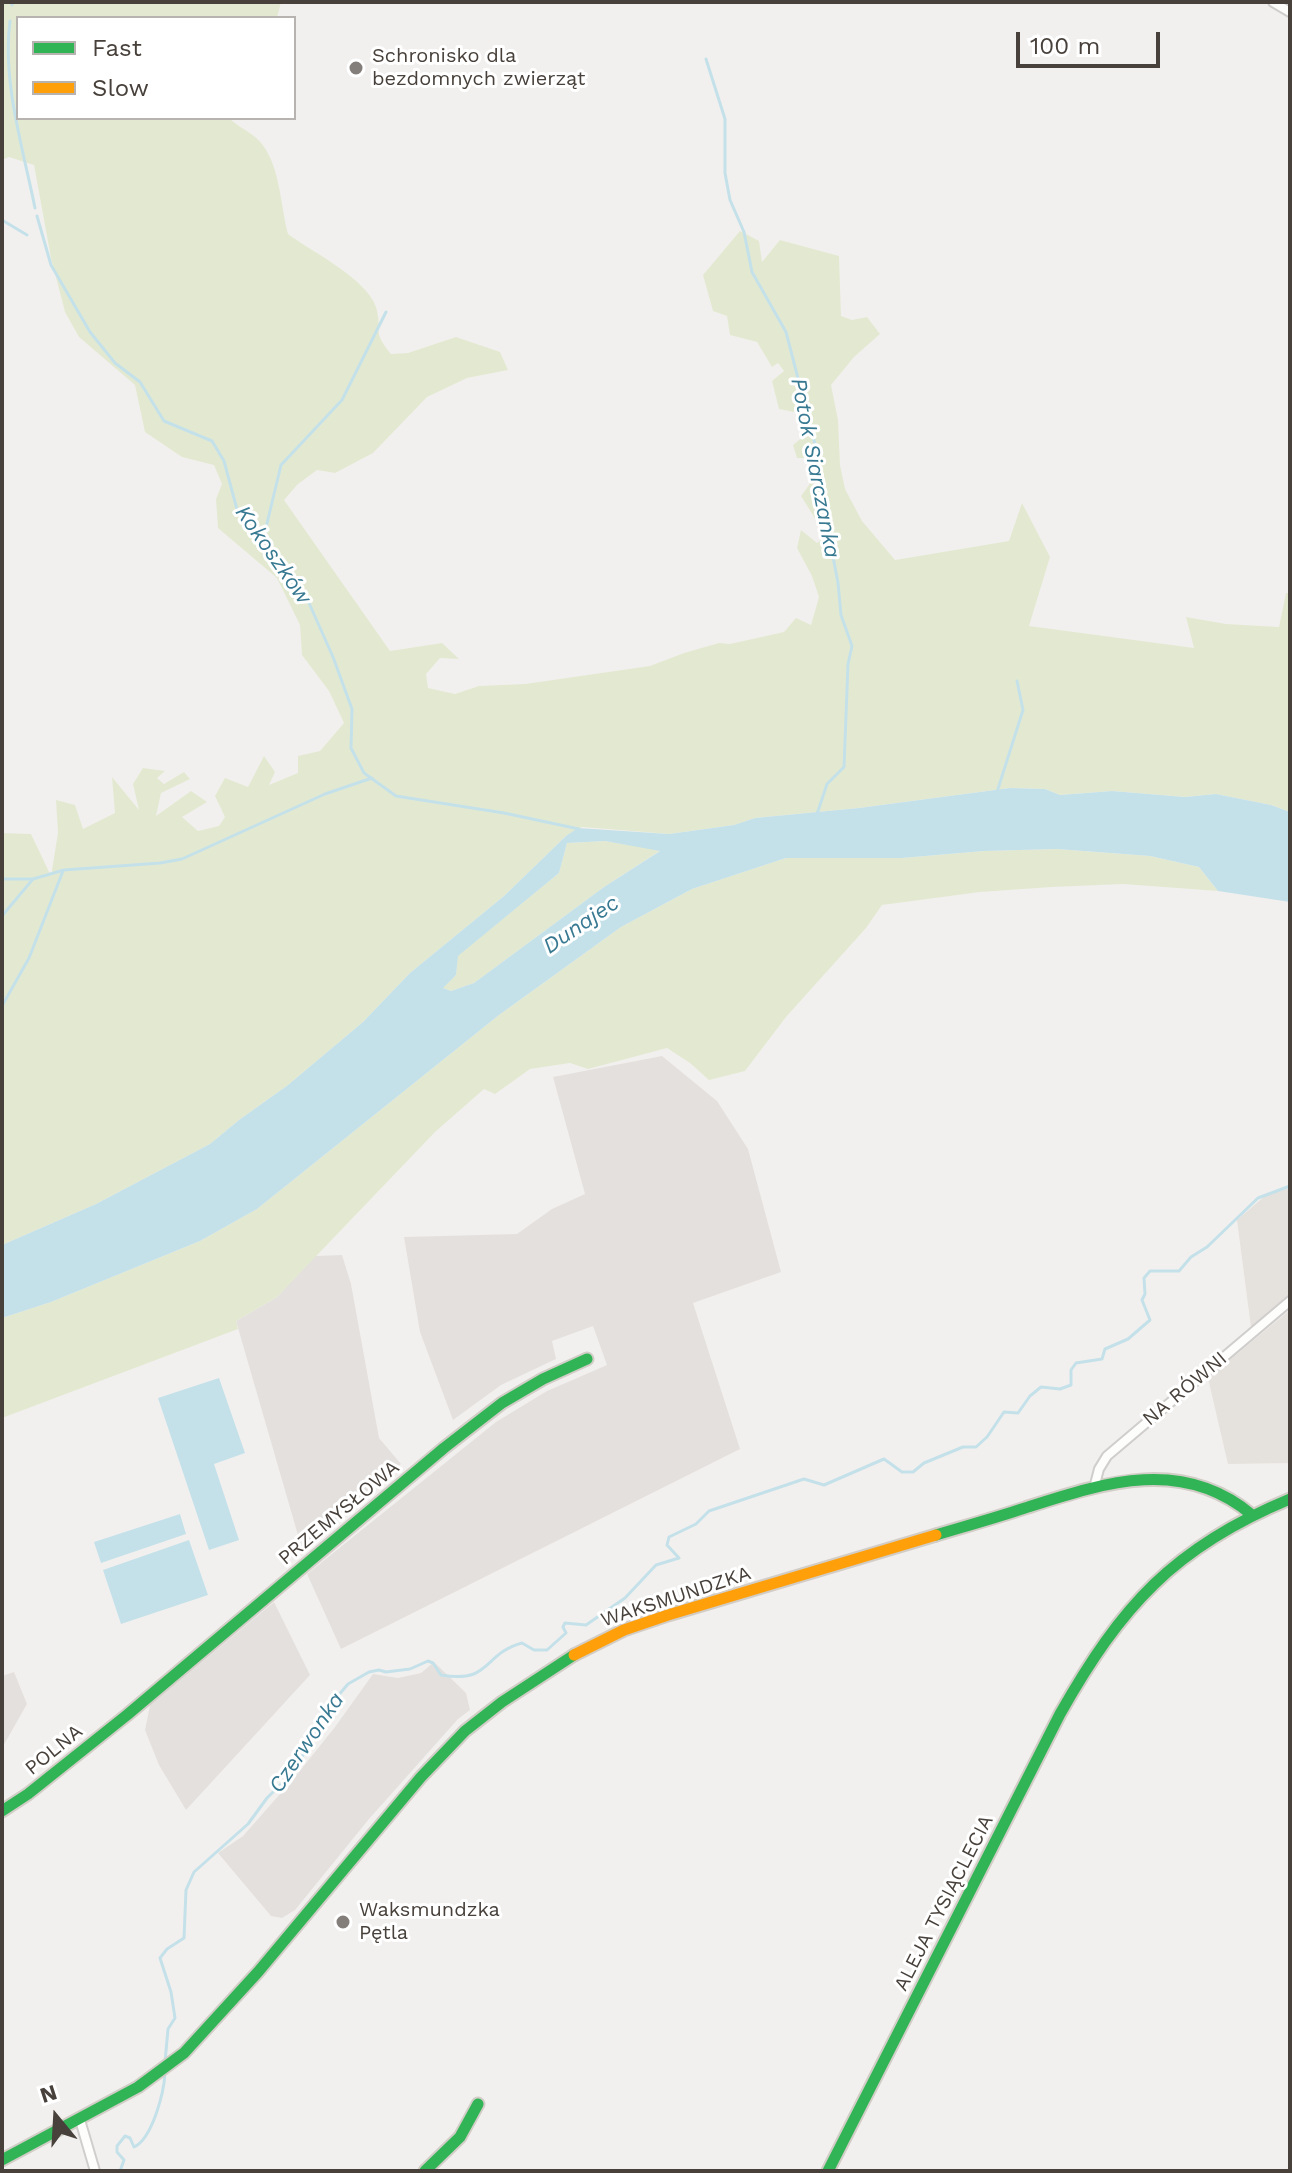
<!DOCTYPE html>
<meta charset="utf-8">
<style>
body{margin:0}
#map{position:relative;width:1292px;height:2173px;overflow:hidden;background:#f2f0ee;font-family:"Work Sans",sans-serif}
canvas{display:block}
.frame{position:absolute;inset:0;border:4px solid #48413b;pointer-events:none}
.legend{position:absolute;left:16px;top:16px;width:280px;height:104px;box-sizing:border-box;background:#fff;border:2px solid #b6b3b1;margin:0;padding:10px 14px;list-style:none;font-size:24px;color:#48413b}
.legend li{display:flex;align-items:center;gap:16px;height:40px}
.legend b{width:40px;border:2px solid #b6b3b1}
.north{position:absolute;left:16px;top:2077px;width:80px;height:80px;-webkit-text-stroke:6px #fff;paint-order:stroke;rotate:342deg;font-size:22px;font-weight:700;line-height:32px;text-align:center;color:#48413b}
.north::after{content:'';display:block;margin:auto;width:28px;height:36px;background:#48413b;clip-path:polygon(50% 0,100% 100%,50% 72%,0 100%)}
.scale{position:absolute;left:1016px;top:32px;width:144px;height:36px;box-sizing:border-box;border:4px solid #48413b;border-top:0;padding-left:10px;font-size:24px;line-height:28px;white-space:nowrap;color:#48413b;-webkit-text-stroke:6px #fff;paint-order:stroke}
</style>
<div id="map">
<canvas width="1292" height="2173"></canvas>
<div class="frame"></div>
<ul class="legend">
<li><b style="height:10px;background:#30b455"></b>Fast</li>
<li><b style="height:10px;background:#ff9f0a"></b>Slow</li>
</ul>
<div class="north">N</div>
<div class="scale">100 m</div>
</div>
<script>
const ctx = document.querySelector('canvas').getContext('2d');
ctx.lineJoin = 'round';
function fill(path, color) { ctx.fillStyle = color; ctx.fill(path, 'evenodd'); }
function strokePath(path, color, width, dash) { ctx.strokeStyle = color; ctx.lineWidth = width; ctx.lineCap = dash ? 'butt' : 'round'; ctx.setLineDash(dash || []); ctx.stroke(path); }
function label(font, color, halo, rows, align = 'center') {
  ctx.font = font + ' "Work Sans",sans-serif'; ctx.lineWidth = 6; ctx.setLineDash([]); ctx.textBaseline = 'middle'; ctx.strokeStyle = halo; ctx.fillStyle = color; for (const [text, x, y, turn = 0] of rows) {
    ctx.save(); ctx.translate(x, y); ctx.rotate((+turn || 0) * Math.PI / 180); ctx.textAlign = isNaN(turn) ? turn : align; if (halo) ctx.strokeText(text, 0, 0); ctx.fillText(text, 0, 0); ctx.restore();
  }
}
const residential = new Path2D(`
 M1290,1188V1296L1251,1327L1237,1220L1266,1195Z
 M1290,1310V1463L1228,1464L1208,1378Z`);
const industrial = new Path2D(`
 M662,1056L717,1101L748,1149L781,1272L693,1303L740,1449L341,1649L307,1574L496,1422L547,1391L607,1365L593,1326L552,1341L556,1359L501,1385L453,1420L420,1332L404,1237L517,1234L552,1209L585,1194L553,1077Z
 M342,1255L351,1284L379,1438L401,1464L302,1549L236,1321L277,1297L315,1256Z
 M274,1602L310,1675L186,1810L159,1765L145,1730L150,1705Z
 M434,1662L466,1693L470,1710L458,1719L369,1819L295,1910L282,1918L271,1916L218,1853L243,1836L295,1777L335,1727L373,1674L398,1678L421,1673Z
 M14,1672L27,1704L2,1748V1676Z`);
const green = new Path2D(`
 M2,2H281L277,18H18V118H229C237,126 247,130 255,137C280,157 280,204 288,234C312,252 366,278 376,307C383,331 371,330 391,354L408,353L456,337L500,352L508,370L467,378L427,397L373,453L335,473L317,470L298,484L284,500L390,651L442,643L459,659L440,658L426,674L428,688L455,694L479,686L525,684L650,666L684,653L719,643L730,644L784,632L796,618L811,625L819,597L812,576L797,548L801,530L817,543L826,536L801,496L814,478L810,458H797L793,445L804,436L799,413L779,409L772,381L784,371L778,363L772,367L757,342L730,335L727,316L713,311L703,275L740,231L759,241L762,262L780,240L839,256L841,316L852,320L867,317L880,334L854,357L831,385L838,420L840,465L845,489L862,521L895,560L1009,541L1022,503L1050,557L1029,626L1194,648L1186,617L1226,624L1279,627L1286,593H1290V812L1271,805L1216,794L1185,797L1112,791L1060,795L1045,789L1010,788L859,808L755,818L734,825L669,834L582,827L566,836L504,896L410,973L363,1022L288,1085L239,1120L210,1144L96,1204L2,1245V833L31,834L51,876L58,833L56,800L75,805L83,829L115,813L112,777L139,810L133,784L143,768L165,771L157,778L164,784L184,772L190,779L161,793L156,816L191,791L207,802L182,817L198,831L219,826L225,817L215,796L225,778L248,787L264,756L275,772L269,785L298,773V756L320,751L344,723L329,691L302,655L300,625L277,578L218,528L216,499L222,484L214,465L182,457L145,432L135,385L79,337L65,312L51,258L34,165L9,157L2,160Z
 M605,841L661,850L604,887L474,983L451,991L442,988L456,975L457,956L559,873L567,843Z
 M1057,849L1150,856L1199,867L1218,891L1123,884L1052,887L980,892L882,905L866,928L786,1017L745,1071L709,1080L690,1063L667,1048L588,1069L570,1063L530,1069L495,1094L484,1089L435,1132L277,1297L236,1321L238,1329L2,1418V1318L51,1302L200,1241L257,1209L499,1015L621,927L692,889L786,858H902L984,851Z`);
const water = new Path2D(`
 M1010,788L1045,789L1060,795L1112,791L1185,797L1216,794L1271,805L1290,812V902L1218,891L1199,867L1150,856L1057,849L984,851L902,858H786L692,889L621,927L499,1015L257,1209L200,1241L51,1302L2,1318V1245L96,1204L210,1144L239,1120L288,1085L363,1022L410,973L504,896L566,836L578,828L669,834L734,825L755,818L859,808ZM605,841L660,851L604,887L474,983L451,991L443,988L456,975L458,956L559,873L567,843Z
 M219,1378L245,1453L214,1464L239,1540L209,1550L158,1398Z
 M180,1514L186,1534L101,1563L94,1542Z
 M189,1540L208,1595L121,1624L103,1570Z`);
const stream = new Path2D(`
 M12,5L13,2
 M10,21C2,82 23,148 35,208
 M706,59L725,119V173L730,200L744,232L752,272L786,332L816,448L818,478L838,583L841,615L852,646L848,664L844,767L827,784L817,814
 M37,216L51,265L90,332L115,363L140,382L164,421L212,441L224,461L238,513L269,548L279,566L309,603L333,657L352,709L351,748L364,773L396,796L504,813L579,829
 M2,220L27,235
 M263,540L281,465L342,400L386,312
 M997,792L1023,710L1017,681
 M2,879H33L64,870L160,863L182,859L325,794L372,778
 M2,916L33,879
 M2,1006L29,958L63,871
 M165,2062L168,2029L175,2018L171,1992L160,1958L167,1949L184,1938L186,1890L194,1872L248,1824L267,1798L293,1772L337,1697L348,1684L369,1672L379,1670L386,1672L410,1669L428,1661L433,1663L441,1675C492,1684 482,1654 522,1643L534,1650H547L566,1633L563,1627L565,1623L586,1625L625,1598L656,1565L679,1558L667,1545L669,1537L696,1524L709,1511L804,1479L824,1485L884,1459L902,1472H913L924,1463L963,1447H976L987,1437L1004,1412L1018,1413L1030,1396L1041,1387L1060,1389L1071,1385V1370L1076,1363L1102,1359L1105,1349L1128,1339L1150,1320L1142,1300L1145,1294L1144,1278L1150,1271H1179L1191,1257L1207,1247L1258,1198L1290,1186
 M120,2171L124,2160L117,2152V2146L125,2136L130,2138L134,2147C152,2139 164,2093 165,2073`);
const street = new Path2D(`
 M1273,2L1290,12
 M1094,1488L1099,1469L1107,1456L1290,1301
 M80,2120L95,2171`);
const fast = new Path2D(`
 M936,1535C966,1526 995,1518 1025,1508C1103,1483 1182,1456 1252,1515
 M2,1811L28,1794L127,1715L444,1448L502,1403L543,1379L587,1359
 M2,2160L138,2087L184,2053L258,1972L421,1777L465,1731L502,1702L574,1655
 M425,2171L460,2137L478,2104
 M828,2171L1060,1714C1121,1606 1174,1547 1290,1499`);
const slow = new Path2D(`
 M574,1655L624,1630L668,1615L936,1535`);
const markers = [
 [356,68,8,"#847e7a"],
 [343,1922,8,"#847e7a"]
];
const poiNames = [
 ["Schronisko dla",372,56],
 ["bezdomnych zwierząt",372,79],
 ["Waksmundzka",359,1910],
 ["Pętla",359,1933]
];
const streetNames = [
 ["NA RÓWNI",1185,1389,-40],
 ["PRZEMYSŁOWA",339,1513,-40],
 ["WAKSMUNDZKA",676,1597,-18],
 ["POLNA",54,1750,-39],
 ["ALEJA TYSIĄCLECIA",944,1903,-63]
];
const waterNames = [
 ["Potok Siarczanka",815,468,79],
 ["Kokoszków",273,555,55],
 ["Dunajec",581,925,-34],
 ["Czerwonka",307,1743,-56]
];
fill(residential, '#e5e1dd');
fill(industrial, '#e4e0de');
fill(green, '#e3e9d1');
fill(water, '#c4e1ea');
strokePath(stream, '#c4e1ea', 3);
strokePath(street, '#d0cecc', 12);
strokePath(fast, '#d2cdc7', 15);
strokePath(slow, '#d2cdc7', 15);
strokePath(street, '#fdfdfc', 8);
strokePath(fast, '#30b455', 11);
strokePath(slow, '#ff9f0a', 11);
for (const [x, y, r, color] of markers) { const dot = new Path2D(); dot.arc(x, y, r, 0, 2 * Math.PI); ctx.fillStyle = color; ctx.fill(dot); strokePath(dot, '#fff', 3); }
label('20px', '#48413b', '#fff', poiNames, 'left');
label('20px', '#48413b', '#fff', streetNames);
label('italic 22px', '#387992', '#fff', waterNames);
</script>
